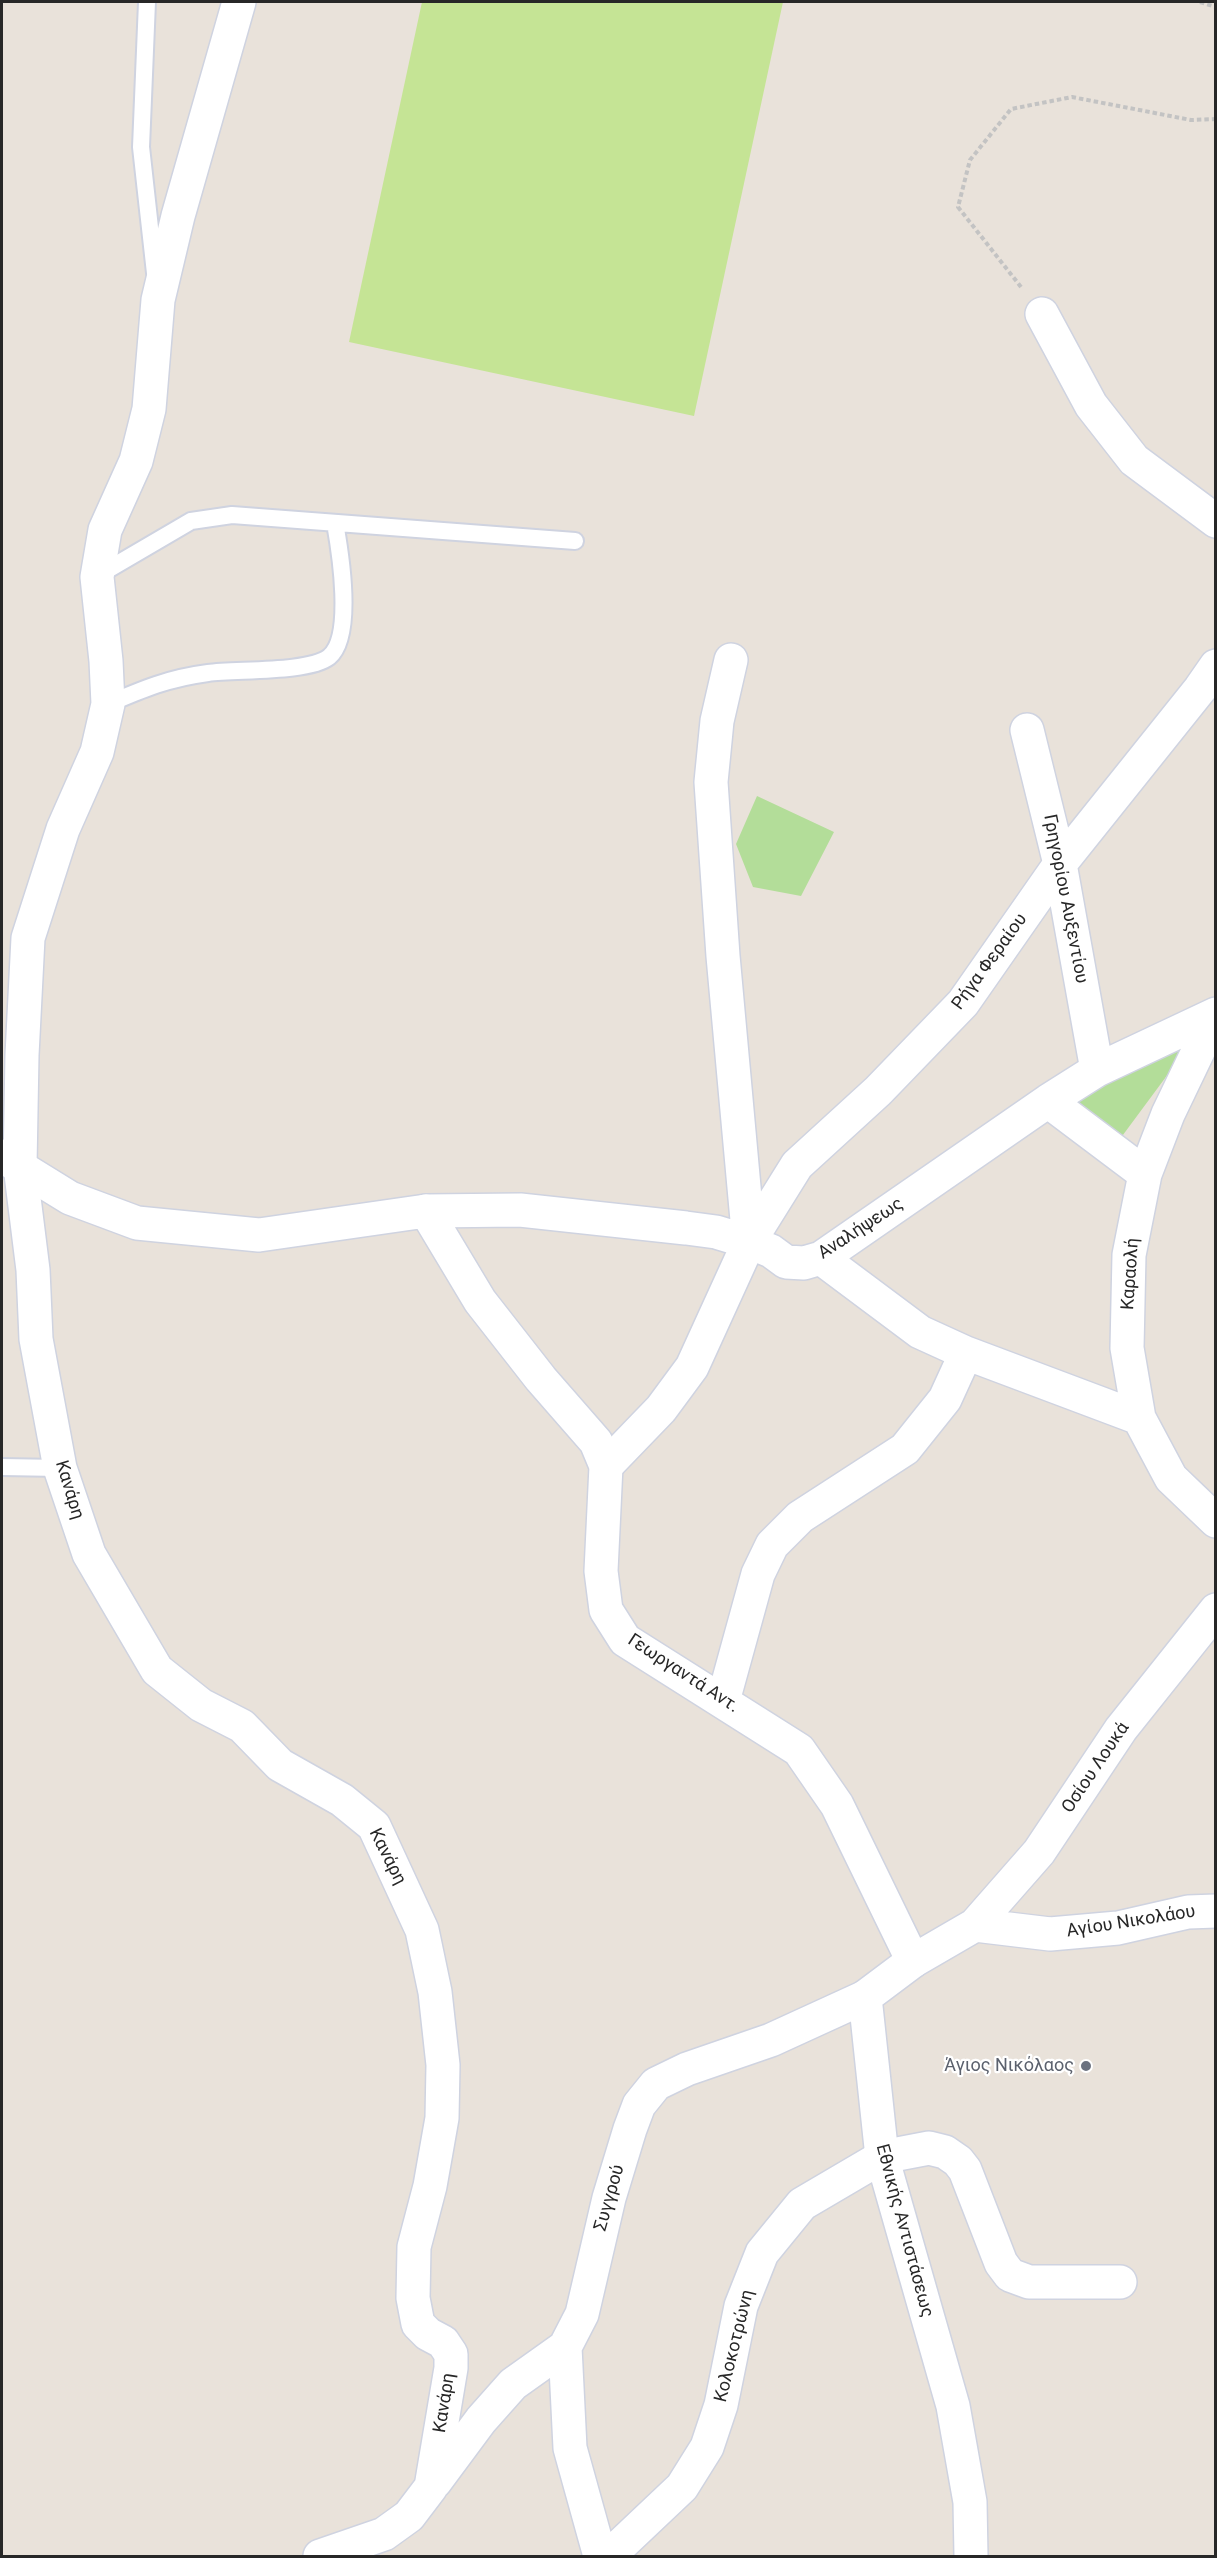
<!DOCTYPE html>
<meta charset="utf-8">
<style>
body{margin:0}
#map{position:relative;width:1217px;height:2558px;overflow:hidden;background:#e9e2da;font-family:Roboto,sans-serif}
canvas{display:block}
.frame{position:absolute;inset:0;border:3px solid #272727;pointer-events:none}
</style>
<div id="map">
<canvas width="1217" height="2558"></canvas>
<div class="frame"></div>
</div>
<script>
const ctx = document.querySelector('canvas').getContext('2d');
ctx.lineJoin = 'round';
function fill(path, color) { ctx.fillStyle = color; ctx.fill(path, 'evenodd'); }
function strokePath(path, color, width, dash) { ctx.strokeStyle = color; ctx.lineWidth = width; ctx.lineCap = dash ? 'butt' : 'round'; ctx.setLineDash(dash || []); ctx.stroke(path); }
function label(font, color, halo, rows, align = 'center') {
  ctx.font = font + ' Roboto,sans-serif'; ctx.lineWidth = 4.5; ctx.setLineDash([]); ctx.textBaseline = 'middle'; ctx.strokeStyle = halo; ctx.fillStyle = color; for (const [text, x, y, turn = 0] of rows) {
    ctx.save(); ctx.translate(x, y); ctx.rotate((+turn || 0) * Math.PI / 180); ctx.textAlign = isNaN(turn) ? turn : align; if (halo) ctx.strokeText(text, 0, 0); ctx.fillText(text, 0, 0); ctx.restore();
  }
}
const green = new Path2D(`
 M757,796L834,832L801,896L753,887L736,844Z
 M1194,1039L1117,1143L1073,1098Z`);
const pitch = new Path2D(`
 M422,2H783L694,416L349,342Z`);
const path = new Path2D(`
 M1200,2L1216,7
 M1021,287L958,207L970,160L1011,109L1072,97L1191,120L1216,119`);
const lane = new Path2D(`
 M147,2L141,147L155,273
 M97,576L191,521L232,515L575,541
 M108,704C143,689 169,678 208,673C237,669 308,673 329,657C354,637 340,551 335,523
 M2,1467L60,1468`);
const street = new Path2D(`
 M239,2L178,216L158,300L149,409L136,461L105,530L97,577L106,661L108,704L97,752L63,829L28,938L22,1055L20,1166L33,1270L36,1339L60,1468L89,1554L157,1670L201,1705L242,1726L280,1765L342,1800L374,1826L422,1930L435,1992L443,2065L442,2118L430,2186L414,2247L413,2298L418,2324L428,2334L443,2342L451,2354V2368L431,2487L409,2516L384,2534L320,2556
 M1042,314L1091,405L1134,460L1216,521
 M731,660L717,721L711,782L723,956L749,1242
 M1027,730L1060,864L1097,1070
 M1216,1014L1168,1114L1145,1174L1129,1255L1127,1348L1139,1418L1171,1478L1216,1521
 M1048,1101L1145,1174
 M426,1211L520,1210L686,1228L716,1232L749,1242L771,1251L786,1262L804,1263L821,1258L1048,1101L1097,1070L1216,1014
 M966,1353L1139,1418
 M606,1466L661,1409L692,1367L749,1242L797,1165L878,1091L963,1003L1060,864L1200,689L1216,666
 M723,1701L758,1574L772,1545L800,1517L905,1449L945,1399L966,1353L920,1332L821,1258
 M975,1925L1050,1934L1118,1928L1188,1912L1216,1911
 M913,1961L975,1925L1039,1852L1121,1729L1216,1610
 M565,2347L570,2448L600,2556
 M435,2482L481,2420L513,2384L565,2347L582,2314L609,2198L630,2129L639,2105L656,2084L687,2069L771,2040L865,1997
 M609,2556L682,2487L707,2447L721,2405L741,2306L762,2253L802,2204L882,2157L929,2148L945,2152L958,2161L965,2170L1001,2263L1010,2275L1029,2282H1120`);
const secondary = new Path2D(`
 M2,1156L70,1198L137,1223L259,1235L426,1211L480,1301L541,1379L596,1442L606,1466L601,1571L606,1610L625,1640L799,1750L837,1805L913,1961L865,1997L882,2157L953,2406L970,2502L971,2556`);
const markers = [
 [1086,2066,6,"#6b7280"]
];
const streetNames = [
 ["Γρηγορίου Αυξεντίου",1065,899,79],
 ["Ρήγα Φεραίου",990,962,-54],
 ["Αναλήψεως",861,1229,-33],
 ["Καραολή",1131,1274,-86],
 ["Κανάρη",69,1490,73],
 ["Γεωργαντά Αντ.",683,1674,33],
 ["Οσίου Λουκά",1096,1768,-56],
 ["Κανάρη",387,1857,63],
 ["Αγίου Νικολάου",1131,1922,-9],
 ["Συγγρού",610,2198,-74],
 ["Εθνικής Αντιστάσεως",904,2231,75],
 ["Κολοκοτρώνη",735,2346,-76],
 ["Κανάρη",445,2403,-81]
];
const worshipNames = [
 ["Άγιος Νικόλαος",1074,2066]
];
fill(green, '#b3dd99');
fill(pitch, '#c5e495');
strokePath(lane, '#cfd3e0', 20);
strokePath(street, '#cfd3e0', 36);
strokePath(secondary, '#cfd3e0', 36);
strokePath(path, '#c3c3c3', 4, [4.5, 3]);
strokePath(lane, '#fff', 16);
strokePath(street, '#fff', 33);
strokePath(secondary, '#fff', 33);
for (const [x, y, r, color] of markers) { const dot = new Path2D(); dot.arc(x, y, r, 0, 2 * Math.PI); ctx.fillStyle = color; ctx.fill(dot); strokePath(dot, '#fff', 2); }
label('18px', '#272727', '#fff', streetNames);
label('18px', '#5b616d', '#fff', worshipNames, 'right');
</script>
